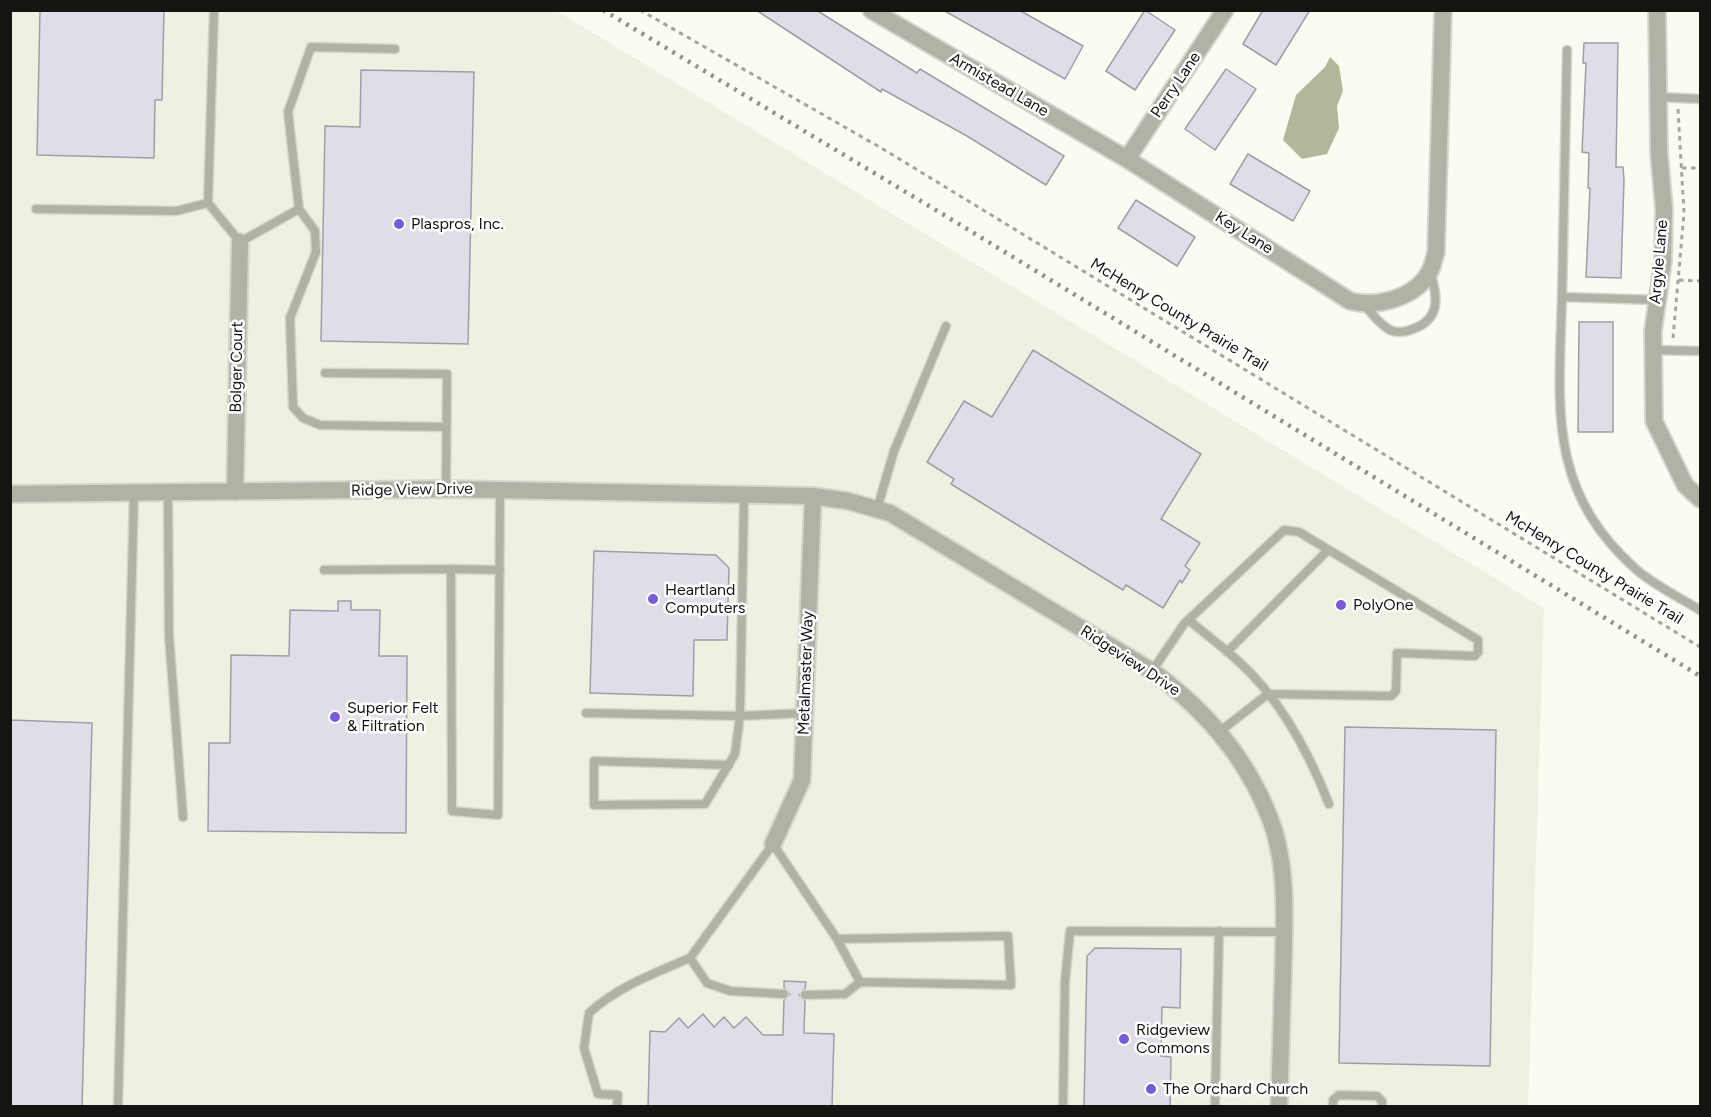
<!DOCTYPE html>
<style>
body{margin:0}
#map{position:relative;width:1711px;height:1117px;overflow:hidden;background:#fafcf2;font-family:Figtree,sans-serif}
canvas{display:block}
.frame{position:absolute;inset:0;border:12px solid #141411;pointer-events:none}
</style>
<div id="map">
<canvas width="1711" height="1117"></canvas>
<div class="frame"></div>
</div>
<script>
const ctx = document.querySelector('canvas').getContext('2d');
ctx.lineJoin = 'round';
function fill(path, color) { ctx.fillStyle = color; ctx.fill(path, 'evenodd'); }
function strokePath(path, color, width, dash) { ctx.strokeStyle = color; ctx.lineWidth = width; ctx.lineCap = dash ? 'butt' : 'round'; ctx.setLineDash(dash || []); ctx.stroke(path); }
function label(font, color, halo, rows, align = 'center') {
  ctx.font = font + ' Figtree,sans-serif'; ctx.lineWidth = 5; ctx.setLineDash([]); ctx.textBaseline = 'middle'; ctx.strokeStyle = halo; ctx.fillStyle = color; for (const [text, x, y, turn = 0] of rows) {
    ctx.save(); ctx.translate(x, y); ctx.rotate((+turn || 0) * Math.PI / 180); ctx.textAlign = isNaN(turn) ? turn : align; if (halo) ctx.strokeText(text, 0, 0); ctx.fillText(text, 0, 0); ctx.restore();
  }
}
const built = new Path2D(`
 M10,11H557L1544,608L1528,1106H11Z`);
const water = new Path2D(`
 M1330,57L1339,66L1343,91L1337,106L1339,128L1327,154L1302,159L1283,140L1296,95L1325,67Z`);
const building = new Path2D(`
 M40,10H164L162,100H155L154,158L37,155Z
 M756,10H816L917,73L920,69L1064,156L1046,185L967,136L882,89L881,92Z
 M943,10H1019L1083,46L1065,79Z
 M1145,10L1175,30L1135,90L1106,71Z
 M1263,10H1310L1276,65L1243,44Z
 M1584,43H1618L1616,167H1623L1624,180L1621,278L1586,277L1590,188H1588L1589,153L1582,152L1586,63H1583Z
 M1226,69L1256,89L1215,150L1185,129Z
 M361,70L474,72L468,344L321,341L325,126L360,127Z
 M1248,154L1310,191L1293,221L1230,184Z
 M1136,200L1195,237L1177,266L1118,228Z
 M1579,322H1613V432H1578Z
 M1033,350L1201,454L1161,519L1200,543L1185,566L1190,570L1182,583L1180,580L1163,608L1126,585L1123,590L951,484L954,479L927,462L964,401L992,417Z
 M594,551L716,555L729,568L727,640H694L693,696L590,693Z
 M338,601H351V610H380L379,656H407L406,833L208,831L209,743H230L231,655L289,656L290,610L338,611Z
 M10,720L92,723L82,1107H10Z
 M1345,727L1496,730L1490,1066L1339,1063Z
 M1095,948L1181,949L1180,1008L1162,1007L1161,1056L1171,1057L1170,1107H1084L1087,956Z
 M784,981L806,982L805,989L799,995L805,1001L804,1033L834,1034L832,1107H648L650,1031L665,1032L679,1018L688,1028L703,1014L714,1027L724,1017L734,1028L746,1017L763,1035H783L784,1000L790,994L784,988Z`);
const path = new Path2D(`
 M640,10L883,149L1700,647
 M1682,168H1700
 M1679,280L1700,281
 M1673,338L1684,213L1678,109`);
const service = new Path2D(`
 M214,10L208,203L240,242L299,209
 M395,49L311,47L288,112L299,209L315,231L316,252L290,318L293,407L303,418L320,425L446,427
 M1567,50L1562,297L1657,300
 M1658,97L1700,99
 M36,209L176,211L208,203
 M1562,297C1559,406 1546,491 1638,571C1656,586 1680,598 1700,610
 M1363,304C1371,312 1380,325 1390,330C1397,333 1406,332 1413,329C1441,319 1438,296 1430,272
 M1653,350L1700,351
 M325,373L447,374L446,489
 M168,493L169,636L183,817
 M744,496L740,716L804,713
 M877,509L894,451L946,326
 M324,570L451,569
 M500,570L451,569L452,811L498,815L500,490
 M1189,620C1205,634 1223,647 1238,661C1280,698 1309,753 1329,804
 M1227,652L1328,550
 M1152,671L1184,624L1284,530L1299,532L1478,640V652L1475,656L1397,653L1396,691L1391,696L1268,694L1219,732
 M586,713L740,716L735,754L705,804L594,805V761L729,765
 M784,994L730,991L707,983L690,958L773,844L837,939L1008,936L1011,985L860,982L837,939
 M805,995L845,994L860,982
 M118,1106L134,493
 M617,1106L618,1095L598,1094L584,1048L589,1013C617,987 655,973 690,958
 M1063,1106L1065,982L1070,931L1284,932
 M1215,1106L1219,931
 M1333,1106V1100L1339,1095L1377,1096L1382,1101V1106`);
const minor = new Path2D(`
 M871,10L1127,159L1350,301C1377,308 1416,298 1430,271C1433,266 1434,258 1436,252L1443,10
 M1657,10L1659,153L1664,209L1663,261L1653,331L1654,421L1685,485L1700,499
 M1127,159L1225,10
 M235,492L240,242
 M10,494L446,489L813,496L848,501L890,513L1152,671C1207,711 1252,764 1274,830C1288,875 1284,928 1283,975C1282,1019 1280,1063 1279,1106
 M773,844L802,780L813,496`);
const rail = new Path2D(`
 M603,10L949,218L1700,676`);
const markers = [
 [399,224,6,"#775cd6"],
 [653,599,6,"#775cd6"],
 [1341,605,6,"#775cd6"],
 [335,717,6,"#775cd6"],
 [1124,1039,6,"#775cd6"],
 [1151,1089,6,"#775cd6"]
];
const streetNames = [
 ["Armistead Lane",999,85,30],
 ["Perry Lane",1176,85,-56],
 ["Key Lane",1244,233,32],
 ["Argyle Lane",1659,262,-85],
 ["McHenry County Prairie Trail",1179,315,31],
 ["Bolger Court",237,367,-89],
 ["Ridge View Drive",412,490,-1],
 ["McHenry County Prairie Trail",1594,568,31],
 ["Ridgeview Drive",1130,661,33],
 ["Metalmaster Way",806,673,-88]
];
const poiNames = [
 ["Plaspros, Inc.",411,224],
 ["Heartland",665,590],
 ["Computers",665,608],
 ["PolyOne",1353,605],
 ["Superior Felt",347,708],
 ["& Filtration",347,726],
 ["Ridgeview",1136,1030],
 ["Commons",1136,1048],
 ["The Orchard Church",1163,1089]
];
fill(built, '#eef1e1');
fill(water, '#b1b899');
fill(building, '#dfdee8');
strokePath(building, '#9f9ea7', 1.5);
strokePath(service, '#d5d7ce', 11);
strokePath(minor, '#d5d7ce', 20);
strokePath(path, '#a4a59e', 3, [4.5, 4.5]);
strokePath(service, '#afb2a4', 8);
strokePath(minor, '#afb2a4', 16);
strokePath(rail, '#91928b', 4.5, [3, 6]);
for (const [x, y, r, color] of markers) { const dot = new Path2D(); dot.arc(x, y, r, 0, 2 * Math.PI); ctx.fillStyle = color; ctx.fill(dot); strokePath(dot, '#fff', 2); }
label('16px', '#141411', '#fff', streetNames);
label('16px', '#141411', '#fff', poiNames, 'left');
</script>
